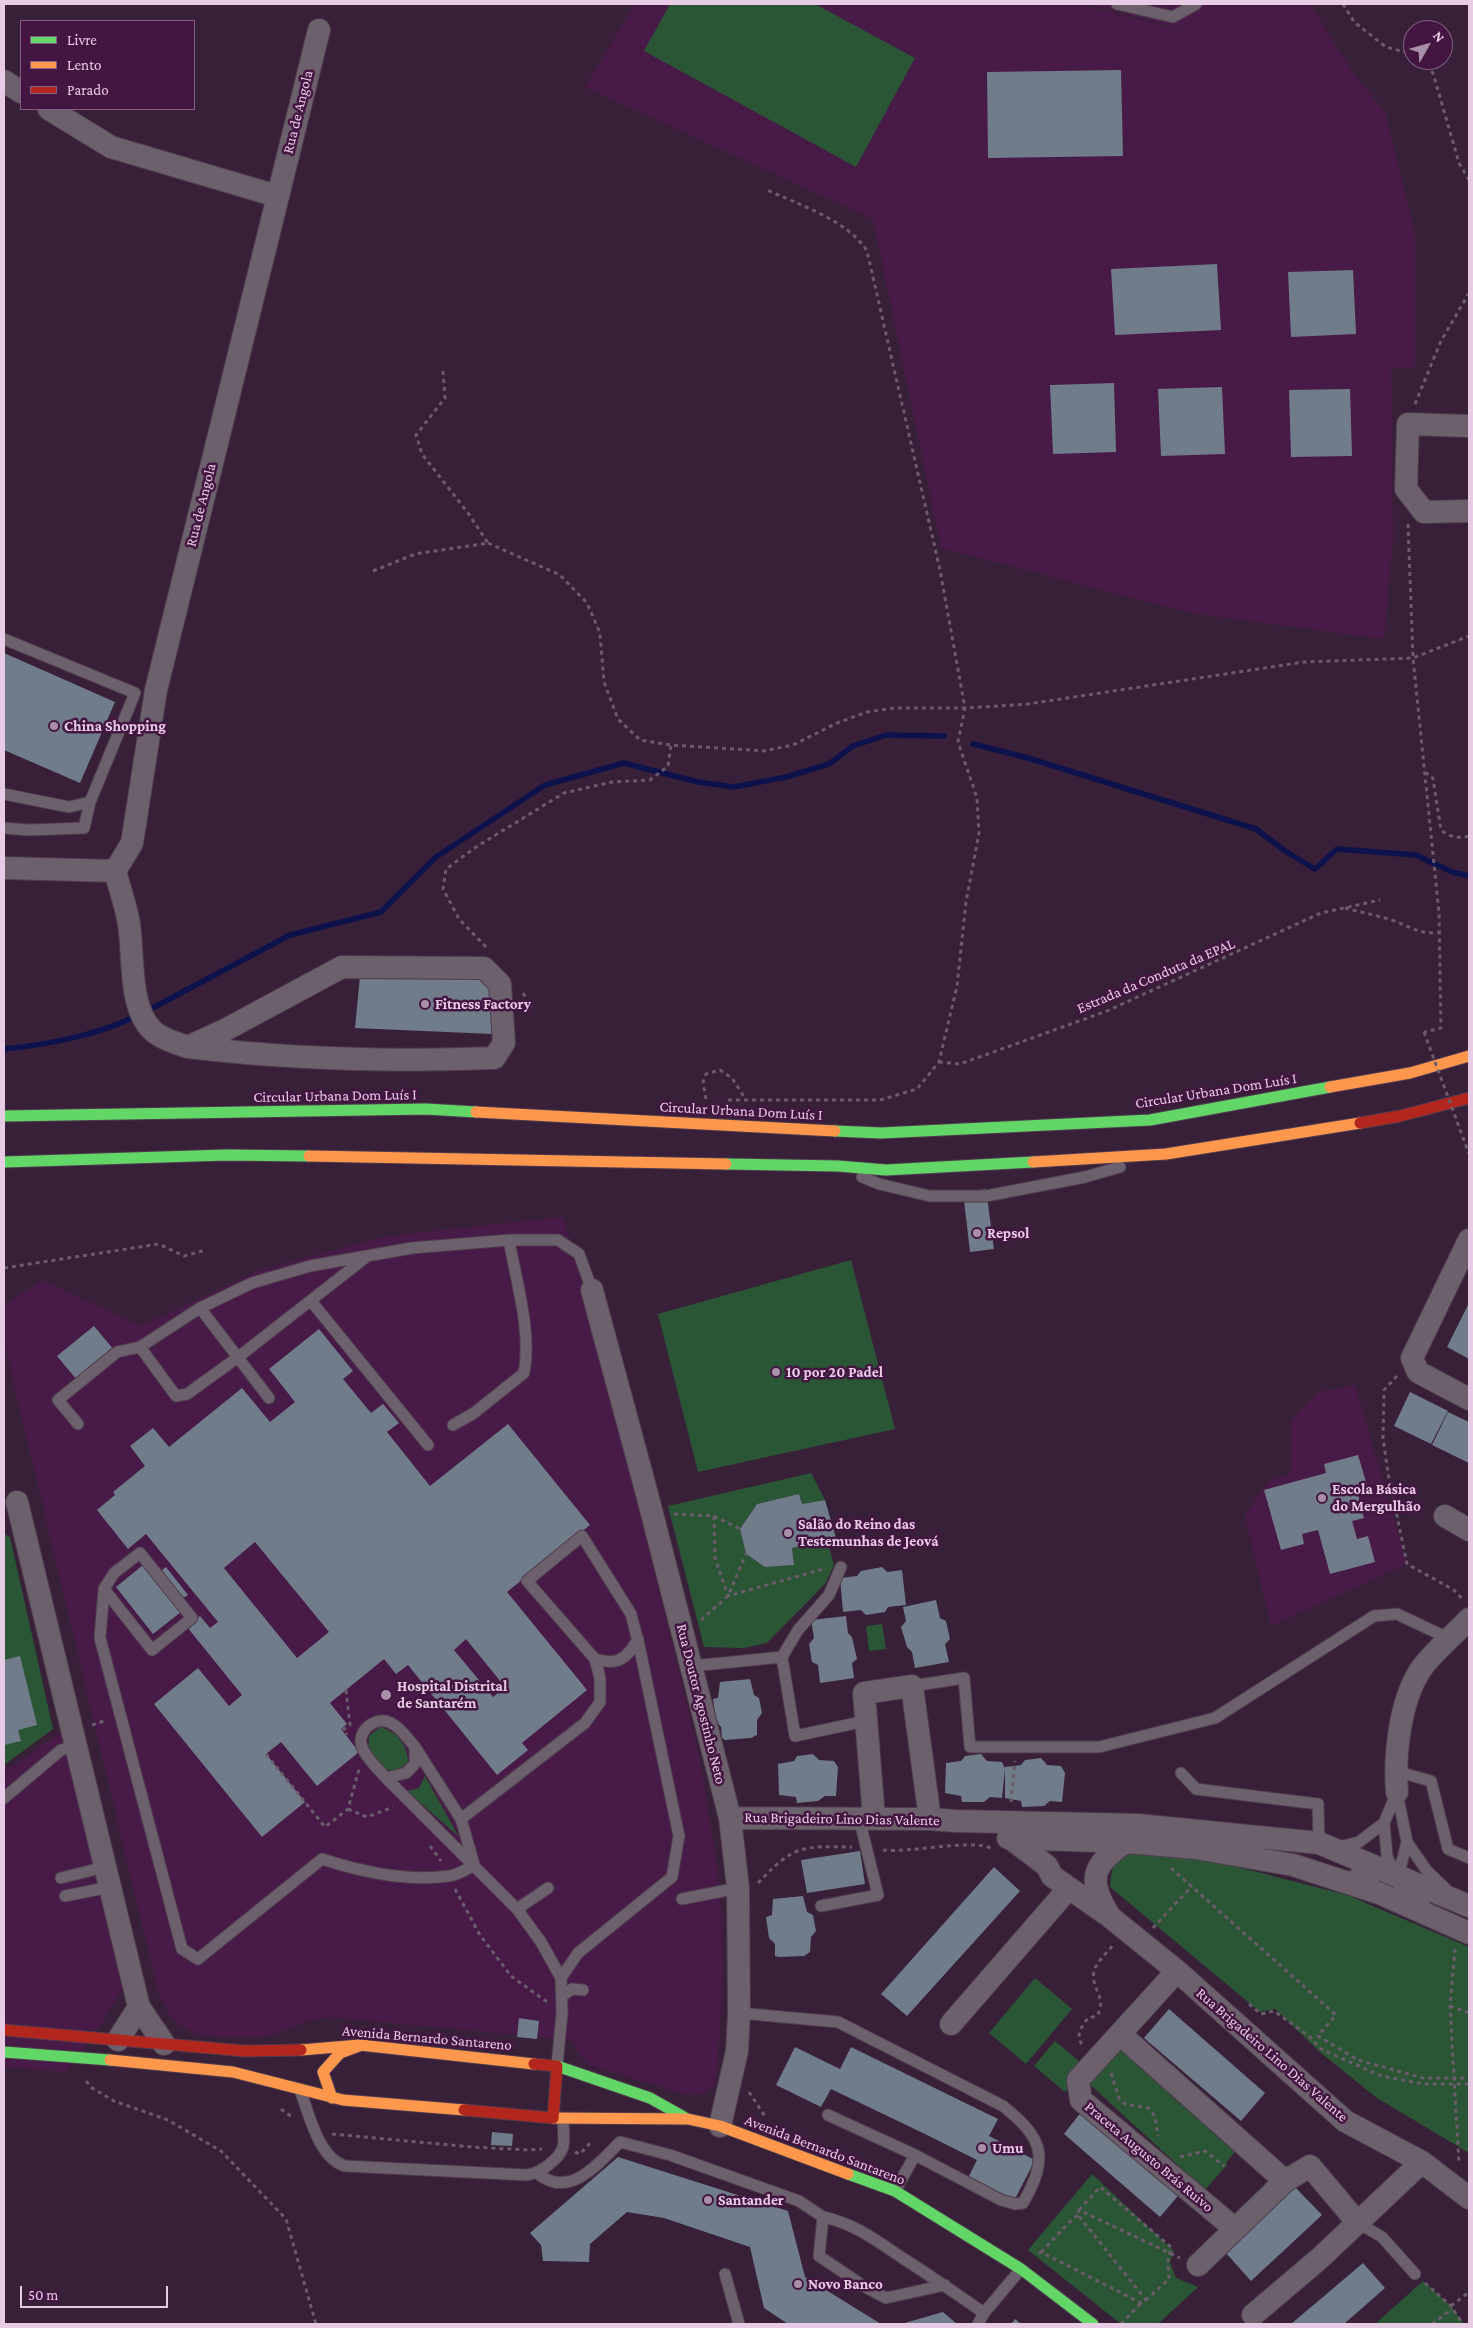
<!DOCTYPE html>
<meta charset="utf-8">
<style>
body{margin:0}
#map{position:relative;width:1473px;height:2328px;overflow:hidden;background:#382038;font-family:"Crimson Pro",serif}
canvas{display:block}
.frame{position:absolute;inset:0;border:5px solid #e8cbe5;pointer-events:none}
.legend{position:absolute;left:20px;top:20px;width:175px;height:90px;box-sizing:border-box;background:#431642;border:1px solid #855e83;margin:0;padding:6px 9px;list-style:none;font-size:15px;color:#e8cbe5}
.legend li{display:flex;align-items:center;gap:10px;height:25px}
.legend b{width:25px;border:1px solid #855e83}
.north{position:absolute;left:1403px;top:20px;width:50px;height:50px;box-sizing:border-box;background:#431642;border:1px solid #855e83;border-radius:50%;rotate:52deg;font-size:14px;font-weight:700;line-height:20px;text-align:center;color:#e8cbe5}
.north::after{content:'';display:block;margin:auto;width:18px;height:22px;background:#aa8fa8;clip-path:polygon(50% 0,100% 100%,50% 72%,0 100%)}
.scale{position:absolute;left:20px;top:2286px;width:148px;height:22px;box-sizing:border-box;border:2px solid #e8cbe5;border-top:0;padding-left:6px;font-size:15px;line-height:18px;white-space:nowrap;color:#e8cbe5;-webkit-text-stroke:4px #431642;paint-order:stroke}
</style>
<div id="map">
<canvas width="1473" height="2328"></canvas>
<div class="frame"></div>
<ul class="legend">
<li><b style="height:6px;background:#63d668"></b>Livre</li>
<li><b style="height:6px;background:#ff974d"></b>Lento</li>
<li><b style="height:6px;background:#b3261e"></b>Parado</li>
</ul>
<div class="north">N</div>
<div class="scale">50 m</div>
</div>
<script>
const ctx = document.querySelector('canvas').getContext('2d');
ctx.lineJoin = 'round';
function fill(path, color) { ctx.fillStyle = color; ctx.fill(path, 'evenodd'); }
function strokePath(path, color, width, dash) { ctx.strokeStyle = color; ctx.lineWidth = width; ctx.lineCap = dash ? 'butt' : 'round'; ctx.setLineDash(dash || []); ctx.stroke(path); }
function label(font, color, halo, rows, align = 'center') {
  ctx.font = font + ' "Crimson Pro",serif'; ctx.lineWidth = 5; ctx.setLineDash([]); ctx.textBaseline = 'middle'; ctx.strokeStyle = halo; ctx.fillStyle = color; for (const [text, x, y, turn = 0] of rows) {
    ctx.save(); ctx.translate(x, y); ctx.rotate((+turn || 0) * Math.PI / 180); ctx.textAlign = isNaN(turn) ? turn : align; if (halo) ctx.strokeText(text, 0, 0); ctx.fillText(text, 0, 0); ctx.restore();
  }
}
const built = new Path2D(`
 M635,4H1080L1272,54L1089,4H1310L1355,76L1385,112L1415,234V367L1391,368L1393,538L1384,639L1191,613L941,548L873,219L585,87Z
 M563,1217L596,1330L699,1756L719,1877L722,1925L723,1978L717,2073L714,2085L704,2094L687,2095L589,2065L577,2052L573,2041L551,2038L330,2017L310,2020L274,2035L262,2037H213L195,2033L182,2026L171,2016L163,2004L157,1988L4,1342V1305L42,1280L141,1326L260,1270L389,1236Z
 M1355,1385L1407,1564L1271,1626L1245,1515L1269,1481L1291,1474V1420L1319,1392Z
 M60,1733L87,1825L124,1987L103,2021L66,2072L4,2067V1772Z`);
const green = new Path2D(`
 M670,4H815L915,58L856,167L644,51Z
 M851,1260L895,1429L698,1472L658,1314Z
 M811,1473L825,1500L802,1504L799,1494L757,1504L740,1529L746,1554L765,1567L794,1565L792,1548L827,1540L834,1565L825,1584L767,1643L744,1648L704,1647L668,1506Z
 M4,1534L10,1537L53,1729L4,1765Z
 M882,1624L886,1649L869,1651L866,1626Z
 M380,1727C396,1731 408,1745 408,1762L396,1772L384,1769L368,1749L369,1736Z
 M425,1776L459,1837L407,1791L419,1788Z
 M1148,1844L1347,1895L1469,1947V2153L1377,2098L1321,2053L1275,2009L1260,2012L1110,1887C1113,1854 1118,1854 1148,1844Z
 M1035,1978L1072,2009L1026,2064L989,2033Z
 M1055,2041L1086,2067L1065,2092L1034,2066Z
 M1118,2043L1237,2149L1226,2163L1227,2165L1205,2190L1084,2079Z
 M1092,2174L1174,2251L1170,2262L1176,2278L1198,2287L1158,2324H1121L1028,2250Z
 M1423,2281L1451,2306L1464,2324H1375Z`);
const stream = new Path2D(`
 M973,744L1028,758L1256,829L1285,851L1315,869L1337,849L1416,855L1452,872L1469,876
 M145,1012L290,935L381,912L436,857L545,785L624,763L698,782L734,787L786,777L829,764L853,746L886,735L944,736
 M4,1049C45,1045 99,1035 136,1016`);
const building = new Path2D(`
 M1121,70L1123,156L988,158L987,72Z
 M1217,264L1221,330L1115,335L1111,269Z
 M1353,270L1356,334L1291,337L1288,272Z
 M1114,383L1116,452L1053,454L1050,385Z
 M1222,387L1225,454L1161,456L1158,389Z
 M1350,389L1352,456L1291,457L1289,390Z
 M4,653L115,702L80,783L4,750Z
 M360,976L493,979L492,1034L355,1028Z
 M986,1189L994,1249L970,1252L963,1192Z
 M1469,1303V1359L1447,1347Z
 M94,1326L114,1350L77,1380L57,1356Z
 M319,1329L353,1371L343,1379L371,1413L383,1404L399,1423L387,1432L430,1486L508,1424L590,1525L507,1592L587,1690L522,1743L528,1750L497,1775L408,1665L396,1674L384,1659L330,1703L347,1724L341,1729L359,1752L317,1786L281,1742L266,1754L305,1802L262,1837L154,1704L198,1668L229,1706L242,1695L187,1627L200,1616L210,1628L218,1622L146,1534L128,1549L97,1510L115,1495L113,1492L145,1466L130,1446L153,1428L169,1447L242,1388L270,1422L295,1402L269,1369ZM255,1542L329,1632L297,1658L224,1568ZM466,1639L505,1687L493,1697L454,1650Z
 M1410,1392L1448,1411L1431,1444L1394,1426Z
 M1448,1412L1469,1422V1463L1432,1445Z
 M1358,1455L1369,1492L1358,1495L1364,1518L1352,1521L1357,1539L1368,1536L1375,1562L1330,1574L1318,1530L1302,1534L1304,1544L1281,1550L1264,1490L1326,1473L1324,1464Z
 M799,1494L802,1504L825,1500L836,1538L792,1548L794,1565L765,1567L746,1554L740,1529L757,1504Z
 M143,1565L161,1587L169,1580L162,1570L166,1567L188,1595L183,1598L181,1612L153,1634L116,1587Z
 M882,1567L887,1572L902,1570L906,1605L888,1607L885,1612L866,1615L861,1610L843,1612L840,1578L857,1576L861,1571Z
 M936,1600L940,1618L946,1621L950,1639L945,1644L949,1662L915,1668L912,1652L907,1647L901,1627L906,1621L903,1607Z
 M846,1616L848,1633L852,1637L857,1659L852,1663L854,1678L820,1683L818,1665L812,1662L809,1644L814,1638L811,1620Z
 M20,1656L37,1725L18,1730L21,1741L4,1745V1660Z
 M750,1679L754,1695L759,1698L762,1713L757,1720V1735L751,1738L725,1740L722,1738L721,1727L716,1721L713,1699L718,1698L720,1682Z
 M813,1754L819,1760L834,1761L838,1767L836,1796H825L818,1801L797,1803L796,1797L779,1795L778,1764L794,1761L797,1756Z
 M981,1754L987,1761L1002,1762L1005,1769L1002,1798L990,1797L984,1802H962L961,1796L945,1793L946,1763L961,1761L965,1756Z
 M1041,1758L1047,1765L1061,1766L1065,1773L1062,1802L1050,1801L1044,1806L1022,1807L1021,1801L1005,1798V1767L1021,1765L1025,1760Z
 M860,1851L865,1884L807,1893L801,1860Z
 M994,1867L1020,1891L907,2016L881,1994Z
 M803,1896L807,1912L813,1915L816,1931L811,1937L810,1952L804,1956L779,1957L775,1956V1944L769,1938L766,1917L772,1915L773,1899Z
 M1169,2009L1265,2093L1241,2121L1144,2038Z
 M519,2018L539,2021L537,2039L517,2037Z
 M795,2047L840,2069L851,2047L998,2119L989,2136L1035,2160L1014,2201L968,2178L977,2160L927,2135L831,2089L821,2107L776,2085Z
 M1085,2107L1183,2190L1160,2217L1064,2134Z
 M492,2132L513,2134L512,2146L491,2145Z
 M618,2157L788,2211L805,2277L881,2324H788L764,2308L750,2247L664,2218L627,2212L590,2244L589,2262L543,2261L541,2245L530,2233Z
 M1295,2187L1322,2215L1251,2281L1225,2252Z
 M1363,2263L1385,2288L1344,2324H1291Z
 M943,2312L957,2324H901Z
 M1015,2319L1021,2324H1011Z`);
const path = new Path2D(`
 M1343,4L1354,22L1386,47L1413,54
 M1420,60L1433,73L1459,163L1469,180
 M1415,404L1441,341L1469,293
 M1408,524L1413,658L1439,913L1441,1028L1424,1032
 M488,543L560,575L587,603L600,633L604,682L618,719L640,740L671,745L764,751L793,745L837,723L867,712L894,708H965L1028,704L1304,662L1413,658L1469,636
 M373,571L415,554L488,543L468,513L422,454L416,435L445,398L443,371
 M1425,773L1431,775L1433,779L1441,830C1449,837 1459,839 1469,836
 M1345,908C1360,912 1376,915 1391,920C1409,925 1420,936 1439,932
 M486,947L459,919L443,889L446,869L476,847L564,793L612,782L650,780L668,766L671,745
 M523,993L532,1007
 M939,1062L960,1064L1107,1011L1321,913L1380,900
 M706,1099L703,1082L706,1074L720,1070L732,1078L746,1100
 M728,1100H880L917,1089L939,1062L957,986L966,902L979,833L977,798L958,742L965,708L940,570L867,251C848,220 797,204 765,189
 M4,1268L159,1244L184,1256L206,1250
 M1397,1376L1384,1390L1383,1438L1388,1473L1407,1564L1454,1590L1464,1601
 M674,1514L714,1516L740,1529
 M714,1516L715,1558L728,1596L824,1569
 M701,1620L728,1596L746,1554
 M346,1690L350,1725L343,1730L347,1735
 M92,1725L107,1720
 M266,1754L325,1827L348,1809L359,1769
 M1011,1802L1015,1761
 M348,1809L367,1817L393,1807
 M430,1846L441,1861
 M883,1850C911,1853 969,1839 991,1848
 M1171,1868L1336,2015L1318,2036L1358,2060L1423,2078H1469
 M758,1883C794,1845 801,1846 852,1847
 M455,1889L480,1935L511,1976L547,2002
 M1153,1928L1192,1886
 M1455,1949L1450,2006L1459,2164
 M1249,2004L1261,2014L1274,2011L1309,2036L1321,2049L1381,2076L1424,2084H1469
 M1450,2006L1469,2013
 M1082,2044C1075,2035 1082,2026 1088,2018L1097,2016C1108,1997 1090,1989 1094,1971C1097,1961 1107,1953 1113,1945
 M1111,2073L1119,2098L1125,2104L1148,2108L1155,2116L1158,2136
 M86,2081L92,2088L114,2101L168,2120L221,2151L286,2219L316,2324
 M749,2092L766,2118
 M281,2109L292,2117
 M332,2134L472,2147L529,2150L542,2149
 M575,2152L580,2154L591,2142
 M1180,2157L1205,2151L1224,2166
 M1079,2210L1100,2187L1171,2247L1168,2261L1169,2279L1146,2300
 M1041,2252C1054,2240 1064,2226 1078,2215
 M1039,2254L1041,2252L1141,2303L1146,2300L1078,2215L1079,2210L1180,2258
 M1425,2283L1451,2306L1463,2324
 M1451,2306L1469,2292
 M1121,2324L1141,2303
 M1432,2324L1452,2309`);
const lane = new Path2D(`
 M1117,4L1173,17L1196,4
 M4,639L135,693L90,802L69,807L4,794
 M4,828L28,830L84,828L90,802
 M862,1177L879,1184L930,1196H986L1085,1177L1120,1167
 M311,1301L428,1445
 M140,1347L176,1396L187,1394L237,1358L365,1258
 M269,1398L200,1308L252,1283L310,1266L412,1248L509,1240H558L579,1254L592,1290
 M78,1424L58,1400L117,1352L140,1347L200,1308
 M453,1425L474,1413L524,1373C532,1332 516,1281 509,1240
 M104,1589L152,1650L192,1618L140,1553L114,1573L104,1589L100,1638L182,1949L198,1959L322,1859C362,1872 406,1882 449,1876C458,1875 467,1869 474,1865
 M782,1657L798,1630L829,1595L841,1567
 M692,1666L782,1657L795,1736L866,1721
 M912,1686L964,1678L970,1747H1099L1215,1718L1374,1616L1397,1614L1450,1639
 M415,1747L461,1819
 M1395,1771L1431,1781L1448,1849L1469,1858
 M1181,1773L1196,1789L1318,1804L1319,1843
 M386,1778L406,1773L415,1764V1747C408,1739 401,1728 391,1723C376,1715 356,1731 362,1747C366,1758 378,1769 386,1778L517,1909L541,1942L561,1978L562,2013L557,2066
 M1397,1792L1384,1823L1387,1856L1399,1885L1425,1905
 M1397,1792L1407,1842L1427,1871L1447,1890
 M4,1798L61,1750L76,1746
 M1338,1847L1359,1842L1384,1823
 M474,1864L461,1819L585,1723L600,1702V1678L595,1659
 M1354,1875L1371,1878L1401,1865L1407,1842
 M61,1878L105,1867
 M65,1896L110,1887
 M682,1899L738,1888
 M821,1906L878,1895L859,1818
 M517,1909L548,1888
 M561,1978L578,1953L672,1877L679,1836L639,1645L631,1614L582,1536L527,1581L595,1659C617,1666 627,1659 638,1639
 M562,1996L572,1989L583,1990
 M739,2013L838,2022L1003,2106C1044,2139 1049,2157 1023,2203L1015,2204L1001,2200L915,2155L828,2115
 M300,2090C309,2113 318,2158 345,2166L527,2175C540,2173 559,2160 563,2147C565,2139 563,2127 563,2119
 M537,2173C569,2200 598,2164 620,2142L670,2155L799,2201L823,2217
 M895,2191L915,2155
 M1358,2223L1382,2237L1415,2274
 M725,2274L739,2324
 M945,2285L886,2298L865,2287L819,2256L823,2217C853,2223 876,2240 901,2257C929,2275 957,2294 984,2313
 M978,2324L984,2313L1021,2269`);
const street = new Path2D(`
 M4,81L21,92
 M49,109L111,147L277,196
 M1469,426L1408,424L1406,489L1424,512L1469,511
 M4,868L115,871
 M115,871C120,889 126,906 129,924C134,954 128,1008 153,1031C162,1039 176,1043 188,1047L225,1030L342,967L484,968L500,984L504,1043L494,1058C391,1062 289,1059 188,1047
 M115,871L132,843L156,690L319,30
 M1469,1240L1412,1358L1418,1372L1469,1399
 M592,1290L647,1494L730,1818L738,1888L739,2013L737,2051L720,2126
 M17,1502L139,2007L164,2044
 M1445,1516L1469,1530
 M1397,1792C1394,1756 1400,1700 1421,1669C1434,1651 1454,1635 1469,1619
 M730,1818L930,1819L955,1821L1138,1825L1319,1843L1469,1906
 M874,1818L864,1693L912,1686L930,1819
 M1008,1838L1126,1842L1196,1848L1293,1865L1379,1893L1469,1933
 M1010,1838L1047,1866L1052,1876L1109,1916L1177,1971L1345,2121L1422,2162L1469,2198
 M1109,1915C1087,1879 1092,1865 1126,1842
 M1177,1971L1078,2080L1081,2100L1234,2228
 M951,2024L1069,1888
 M1120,2034L1285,2181
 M118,2040L139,2007
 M1198,2265L1285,2181L1310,2166L1358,2223
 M1253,2315L1319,2259L1422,2162`);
const fast = new Path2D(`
 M4,1116L426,1109L476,1112
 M835,1131L881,1133L1150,1120L1330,1087
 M4,1162L226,1155L309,1156
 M726,1164L838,1166L886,1170L1033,1162
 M4,2052L110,2060
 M557,2066L650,2098L684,2117
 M848,2174L895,2191L1021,2269L1093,2324`);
const slow = new Path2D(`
 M1330,1087L1410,1073L1469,1056
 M476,1112L835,1131
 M309,1156L726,1164
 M1033,1162L1166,1154L1360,1123
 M301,2050L360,2045L534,2064
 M110,2060L233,2072L343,2100L464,2110
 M332,2098L323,2072L340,2053L359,2046
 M553,2118L688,2119L720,2126L848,2174`);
const jam = new Path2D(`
 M1360,1123L1400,1116L1469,1098
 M4,2030L245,2051L301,2050
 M464,2110L553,2118L557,2066L534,2064`);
const pathBridge = new Path2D(`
 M1424,1032L1469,1154`);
const markers = [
 [54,726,5,"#aa8fa8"],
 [425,1004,5,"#aa8fa8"],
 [977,1233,5,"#aa8fa8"],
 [776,1372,5,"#aa8fa8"],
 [1322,1498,5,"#aa8fa8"],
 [788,1533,5,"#aa8fa8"],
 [386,1695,6,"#aa8fa8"],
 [982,2148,5,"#aa8fa8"],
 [708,2200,5,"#aa8fa8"],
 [798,2284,5,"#aa8fa8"]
];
const streetNames = [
 ["Rua de Angola",298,112,-76],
 ["Rua de Angola",201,505,-76],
 ["Estrada da Conduta da EPAL",1156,976,-23],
 ["Circular Urbana Dom Luís I",1216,1091,-9],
 ["Circular Urbana Dom Luís I",335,1096,-1],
 ["Circular Urbana Dom Luís I",741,1111,3],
 ["Rua Doutor Agostinho Neto",701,1704,76],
 ["Rua Brigadeiro Lino Dias Valente",842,1819,1],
 ["Avenida Bernardo Santareno",427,2038,5],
 ["Rua Brigadeiro Lino Dias Valente",1272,2055,41],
 ["Avenida Bernardo Santareno",825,2150,21],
 ["Praceta Augusto Brás Ruivo",1149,2157,40]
];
const poiNames = [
 ["China Shopping",64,726],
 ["Fitness Factory",435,1004],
 ["Repsol",987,1233],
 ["10 por 20 Padel",786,1372],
 ["Escola Básica",1332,1489],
 ["do Mergulhão",1332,1506],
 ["Salão do Reino das",798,1524],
 ["Testemunhas de Jeová",798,1541],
 ["Hospital Distrital",397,1686],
 ["de Santarém",397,1703],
 ["Umu",992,2148],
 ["Santander",718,2200],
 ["Novo Banco",808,2284]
];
fill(built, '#481a48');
fill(green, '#2b5635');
strokePath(stream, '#0d114c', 5.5);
fill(building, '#707c8a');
strokePath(lane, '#4f3b4e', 13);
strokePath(street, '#4f3b4e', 24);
strokePath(fast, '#4f3b4e', 13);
strokePath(slow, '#4f3b4e', 13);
strokePath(jam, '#4f3b4e', 13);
strokePath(path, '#6b5c6b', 3, [4, 4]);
strokePath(lane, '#6b606b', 11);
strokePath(street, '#6b606b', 22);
strokePath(fast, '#63d668', 11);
strokePath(slow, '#ff974d', 11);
strokePath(jam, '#b3261e', 11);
strokePath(pathBridge, '#6b5c6b', 3, [4, 4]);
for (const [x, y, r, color] of markers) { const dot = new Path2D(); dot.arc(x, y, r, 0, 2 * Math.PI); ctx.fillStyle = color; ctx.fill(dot); strokePath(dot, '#431642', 2); }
label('15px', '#e8cbe5', '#431642', streetNames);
label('bold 15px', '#e8cbe5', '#431642', poiNames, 'left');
</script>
